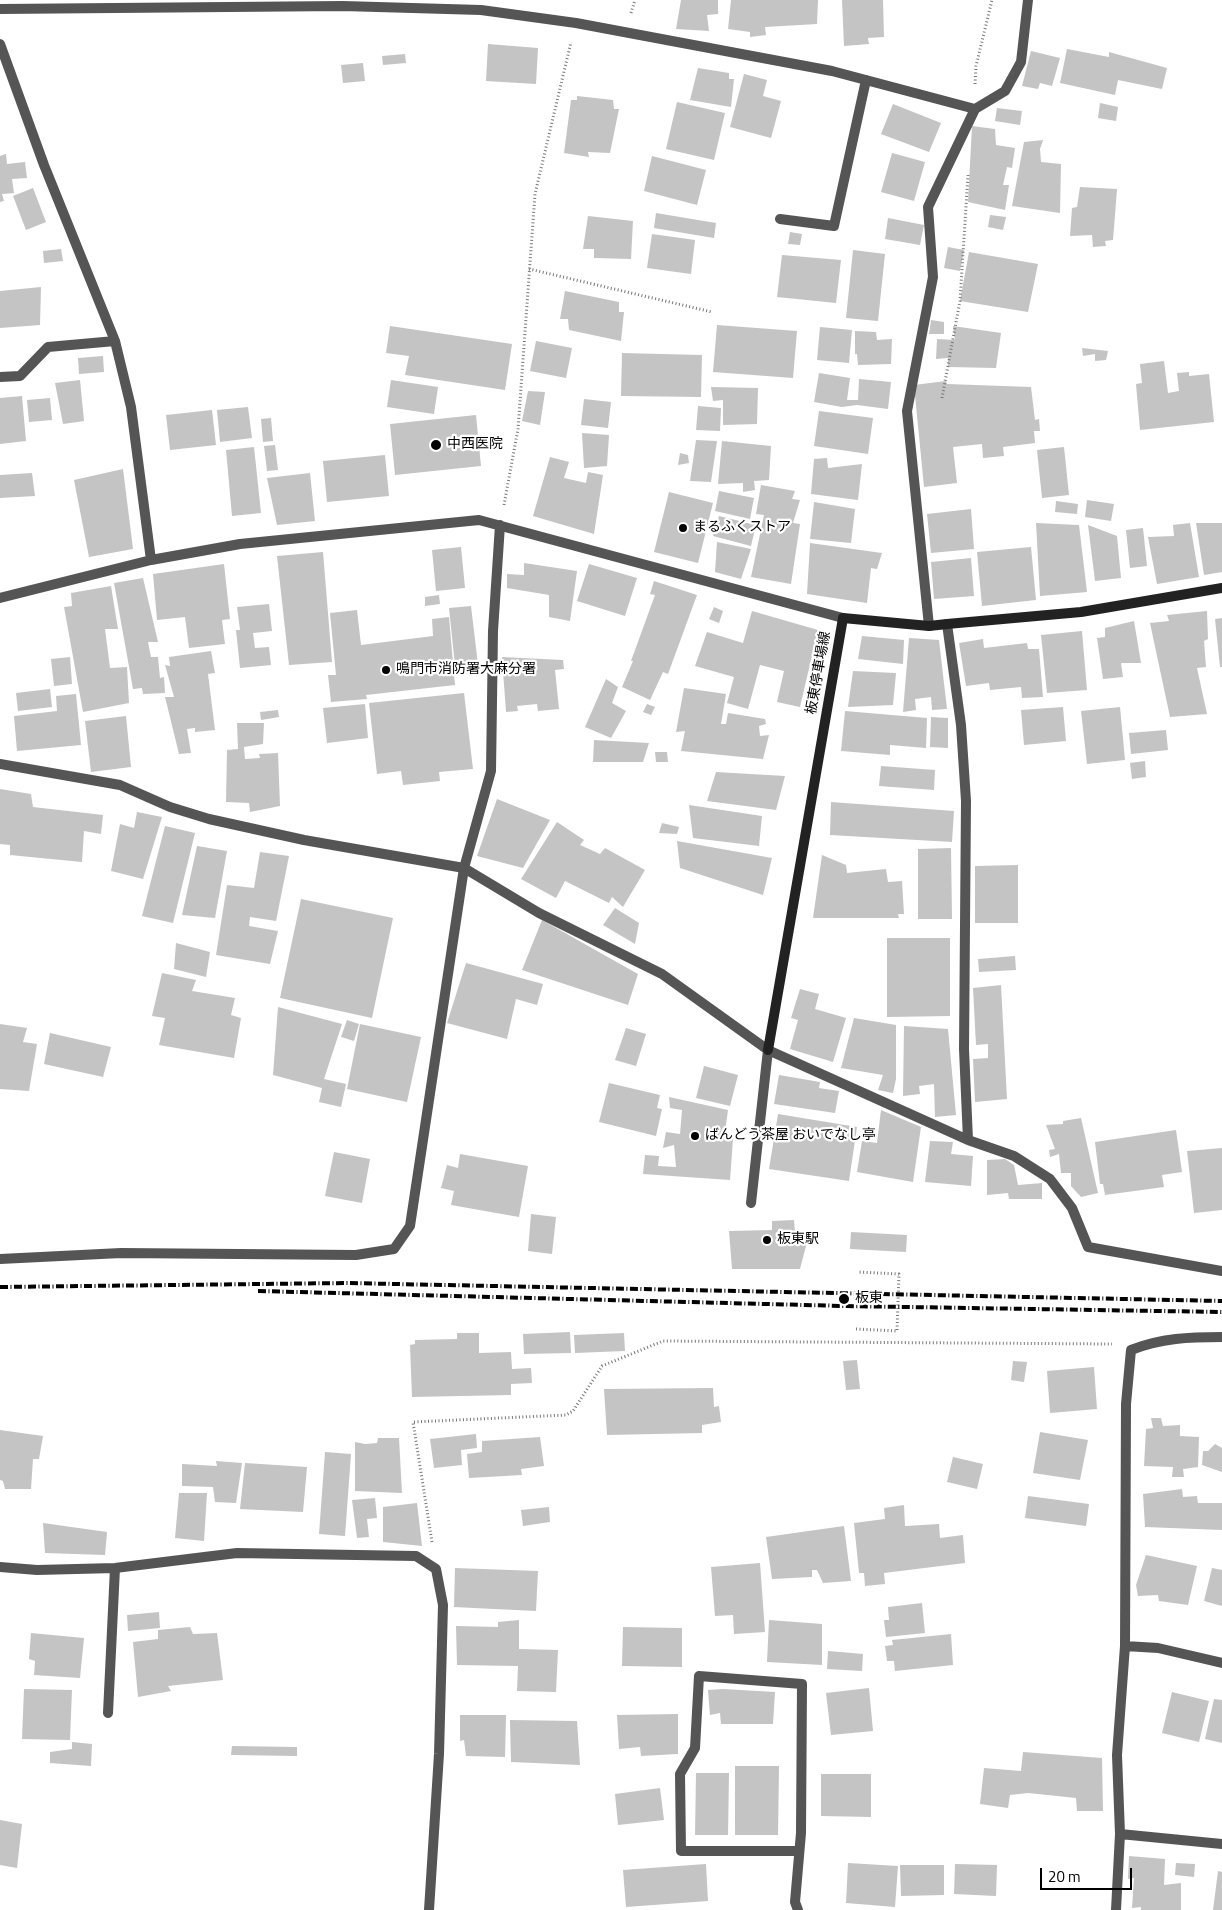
<!DOCTYPE html>
<meta charset="utf-8">
<style>
body{margin:0}
#map{position:relative;width:1222px;height:1910px;overflow:hidden;background:#fff;font-family:"Titillium Web",sans-serif}
canvas{display:block}
.scale{position:absolute;left:1040px;top:1868px;width:92px;height:22px;box-sizing:border-box;border:2px solid #000;border-top:0;padding-left:6px;font-size:15px;line-height:18px;white-space:nowrap;color:#000;-webkit-text-stroke:4px #fff;paint-order:stroke}
</style>
<div id="map">
<canvas width="1222" height="1910"></canvas>
<div class="scale">20 m</div>
</div>
<script>
const ctx = document.querySelector('canvas').getContext('2d');
ctx.lineJoin = 'round';
function fill(path, color) { ctx.fillStyle = color; ctx.fill(path, 'evenodd'); }
function strokePath(path, color, width, dash) { ctx.strokeStyle = color; ctx.lineWidth = width; ctx.lineCap = dash ? 'butt' : 'round'; ctx.setLineDash(dash || []); ctx.stroke(path); }
function label(font, color, halo, rows, align = 'center') {
  ctx.font = font + ' "Titillium Web","Noto Sans JP",sans-serif'; ctx.lineWidth = 4.5; ctx.setLineDash([]); ctx.textBaseline = 'middle'; ctx.strokeStyle = halo; ctx.fillStyle = color; for (const [text, x, y, turn = 0] of rows) {
    ctx.save(); ctx.translate(x, y); ctx.rotate((+turn || 0) * Math.PI / 180); ctx.textAlign = isNaN(turn) ? turn : align; if (halo) ctx.strokeText(text, 0, 0); ctx.fillText(text, 0, 0); ctx.restore();
  }
}
const building = new Path2D(`
 M681,0H718V14L707,15L709,31L676,29Z
 M731,0H818L817,24L765,27L766,35L750,37V32L728,29Z
 M842,0H883L884,37L868,38L869,44L844,46Z
 M488,44L538,48L536,84L486,81Z
 M1067,49L1109,57V52L1167,68L1162,89L1118,80L1115,95L1060,83Z
 M1031,51L1060,58L1052,86L1040,83L1038,89L1022,86Z
 M405,54L406,63L383,65L382,56Z
 M363,63L365,81L343,83L341,65Z
 M698,68L729,73V79H734L731,107L690,100Z
 M744,74L767,80L763,96L781,101L771,138L730,127Z
 M577,96L613,100L614,109H619L610,153L588,152L589,157L564,153L571,100H577Z
 M677,102L725,113L714,160L666,149Z
 M1100,103L1118,107L1116,121L1098,118Z
 M893,104L941,123L929,152L881,134Z
 M997,108L1022,111L1020,125L995,121Z
 M972,126L995,129L996,145L1015,148L1012,168L1007,167L1003,185H1009L1005,210L968,202Z
 M1043,140L1040,149L1041,162L1061,164L1060,213L1012,206L1024,142Z
 M892,153L925,162L914,201L881,192Z
 M6,154L7,164L25,162L27,178L12,179L14,193L2,194L4,201L0,202V156Z
 M652,156L706,170L697,205L644,191Z
 M1080,187L1117,189L1113,240L1105,241L1106,246L1093,247L1092,235L1070,236L1072,208L1077,207Z
 M33,188L46,222L26,230L13,196Z
 M656,213L716,223L714,238L654,228Z
 M990,215L1006,217L1003,230L988,227Z
 M588,216L633,221L631,259L594,258V249H583Z
 M888,218L924,225L920,245L885,239Z
 M790,232L802,234L800,245L788,244Z
 M652,234L695,240L691,274L647,268Z
 M948,247L964,250L960,271L944,268Z
 M61,249L63,261L44,263L43,251Z
 M853,250L885,254L878,321L846,318Z
 M969,252L1038,264L1028,312L960,301Z
 M782,255L841,260L836,303L777,297Z
 M41,287L40,325L0,328V291Z
 M565,291L619,302V312H624L621,341L569,330L568,319H560Z
 M931,320L944,322V334H929Z
 M717,325L797,331L793,378L713,372Z
 M390,326L512,344L505,390L405,375L409,356L386,353Z
 M953,326L1001,333L996,368L948,367V358L936,359L937,339L955,340Z
 M820,327L852,330L849,363L817,360Z
 M855,331L876,332L877,340L892,339L891,364L858,365L857,354H855Z
 M536,341L572,348L566,378L530,371Z
 M1082,348L1108,351L1106,360L1095,361V354L1083,356Z
 M622,353L702,355L701,397L621,396Z
 M103,356L104,372L79,374L78,358Z
 M1164,361L1168,393L1179,391L1177,373L1189,372V376L1209,374L1214,422L1140,430L1136,384L1142,383L1140,364Z
 M819,373L850,378L847,400H858L859,379L891,382L888,409L857,405L842,407L814,402Z
 M80,380L84,421L63,424L55,383Z
 M391,380L438,387L434,414L387,407Z
 M946,381L947,384L1031,387L1035,420L1039,419L1040,431H1034L1035,443L1003,447L1004,456L983,458L982,444L953,447L957,483L924,487L914,385Z
 M711,387L758,388L757,424L723,425V400L713,401Z
 M528,391L545,392L540,425L522,421Z
 M22,396L26,441L0,444V398Z
 M50,398L52,420L29,422L27,400Z
 M584,399L611,402L608,428L581,425Z
 M698,406L721,408L720,431L696,430Z
 M248,407L252,438L220,442L217,410Z
 M212,410L216,445L170,450L166,415Z
 M819,411L873,418L868,454L814,446Z
 M476,415L481,466L395,475L390,424Z
 M271,418L273,441L263,442L261,419Z
 M582,433L609,435L607,466L584,468Z
 M696,440L717,441L711,482L690,481Z
 M722,441L771,446L769,480L754,481L755,490L743,492V483L718,484Z
 M275,445L278,470L267,471L264,446Z
 M254,447L261,513L232,516L226,450Z
 M1064,447L1069,495L1042,498L1037,450Z
 M680,453L688,455L689,463L678,465Z
 M385,455L389,496L327,502L323,461Z
 M550,457L569,462L564,478L586,483L588,472L603,475L594,534L533,516Z
 M827,458L828,468L862,464L858,500L811,494L814,459Z
 M123,469L133,549L89,557L74,480Z
 M32,473L35,496L0,498V475Z
 M310,473L315,521L277,525L267,478Z
 M761,485L795,491L792,499L800,500L793,523L800,524L791,584L751,577L764,515L756,514Z
 M719,491L754,498L750,519L715,511Z
 M669,492L713,503L698,563L654,552Z
 M1087,500L1114,504L1111,521L1085,517Z
 M1056,501L1078,504L1077,514L1055,512Z
 M814,502L855,509L851,543L810,539Z
 M971,509L974,549L931,553L927,514Z
 M719,516L756,525L751,546L713,536Z
 M1036,523L1079,525L1087,592L1040,596Z
 M1190,523L1199,577L1157,584L1148,537L1174,536L1173,525Z
 M1196,523H1222V572L1204,575Z
 M1088,525L1117,536L1121,578L1095,581Z
 M1143,528L1147,566L1130,568L1126,530Z
 M717,542L751,549L741,579L715,572Z
 M810,543L882,553L877,569L871,568L867,603L807,594Z
 M461,547L465,588L436,591L432,550Z
 M1031,547L1036,600L982,606L977,552Z
 M323,552L332,662L289,665L277,556Z
 M971,558L974,596L934,599L931,562Z
 M524,563L577,571L570,621L549,617V595L507,588V574L524,575Z
 M224,564L230,619L222,620L225,644L189,648L185,617L157,620L153,574Z
 M589,564L637,578L625,616L577,601Z
 M143,578L158,642H148L151,657H158L160,678L164,677L165,693L143,694L142,688L133,689L114,583Z
 M654,581L697,595L668,674L663,672L650,700L622,687L633,661H631L655,595L650,594Z
 M111,586L118,629H105L110,668L127,667L129,703L83,712L64,607L72,606L71,593Z
 M439,595L440,604L425,606V597Z
 M269,604L272,631L253,633L255,648L269,647L271,665L240,668L236,630H240L237,607Z
 M471,606L479,673L456,675L449,608Z
 M714,607L723,611L719,623L709,619Z
 M357,610L361,645L433,636L432,619L449,617L455,685L366,695L367,699L331,702L328,675H336L330,613Z
 M752,611L818,630L800,707L777,702L784,671L760,665L748,709L727,703L734,677L695,666L707,632L743,643Z
 M1207,611L1208,639L1204,641L1206,667L1197,668L1207,714L1170,717L1150,623L1169,621L1167,615Z
 M1222,618V667H1220L1215,619Z
 M1134,621L1141,663H1121L1123,677L1103,679L1097,638L1105,637V628Z
 M1082,631L1087,690L1047,693L1041,635Z
 M862,636L904,640L903,664L858,659Z
 M909,638L939,640L947,709L932,710L931,697L915,699L916,710L903,712Z
 M983,639L984,648L1027,643L1028,649H1039L1043,697L1022,698L1021,687L990,690L989,683L966,686L959,643Z
 M211,651L215,673L208,674L215,730L195,732V728L187,729L191,753L179,754L165,697H174L165,665L170,666L169,657Z
 M70,657L72,684L54,686L51,659Z
 M502,657L563,660L564,669L555,670L559,709L538,711L537,704L517,706L518,711L506,712Z
 M853,671L896,673L893,705L848,707Z
 M606,679L618,687L612,703L626,711L611,738L585,727Z
 M684,688L726,694L721,724H726L728,713L765,719L766,724L759,726L760,736L769,735L763,759L681,751L685,731L676,732Z
 M50,689L52,707L18,711L16,693Z
 M464,693L473,769L439,772L440,781L403,785L401,771L377,774L369,703Z
 M76,694L81,745L17,751L14,716L57,711L56,696Z
 M365,704L368,738L327,743L323,708Z
 M647,704L655,707L651,715L643,712Z
 M1063,707L1066,741L1024,745L1021,710Z
 M1120,707L1125,760L1087,764L1081,711Z
 M278,710L279,717L261,720L260,712Z
 M845,711L927,718L926,748L890,745V755L841,751Z
 M126,716L131,767L91,772L85,721Z
 M931,717L948,718V748L930,747Z
 M237,723H264L263,744L244,747L245,759L260,758L259,754L278,753L280,806L250,812L249,803L226,802L227,750L238,749Z
 M1166,730L1168,750L1131,754L1129,733Z
 M594,740L649,743L643,762H593Z
 M655,752H667L668,762H656Z
 M1145,761L1146,777L1132,779L1130,763Z
 M881,766L935,770L934,790L879,786Z
 M716,772L785,776L776,810L707,801Z
 M0,789L31,794L33,807L103,815L101,834L84,831L82,862L10,855V845L0,844Z
 M497,799L550,820L523,868L477,856Z
 M831,802L954,811L952,842L830,835Z
 M689,805L762,816L759,846L693,838Z
 M137,812L162,817L143,879L111,871L120,824L134,828Z
 M557,822L584,840L580,845L600,854L605,848L645,870L623,907L612,897L609,903L565,881L556,898L521,879Z
 M662,823L679,827L677,834L659,833Z
 M165,826L195,833L173,923L142,916Z
 M677,841L772,858L763,895L680,868Z
 M197,846L227,851L215,918L182,915Z
 M951,848L952,919H918V849Z
 M260,852L289,856L276,921L250,917L249,926L278,931L270,964L216,955L227,885L254,888Z
 M822,855L846,865L847,873L886,869L888,882L902,881L904,914H898L899,918H813Z
 M1018,865V923H975V866Z
 M301,899L393,918L372,1018L280,998Z
 M615,908L639,923L635,944L603,925Z
 M542,920L638,974L628,1005L522,970Z
 M887,938H950V1016L887,1017Z
 M176,943L210,952L206,977L174,969Z
 M1015,956L1016,970L979,972L978,959Z
 M466,963L543,984L537,1005L516,999L507,1039L447,1023Z
 M162,973L196,980L192,991L235,998L231,1015L241,1018L234,1058L159,1045L165,1018L152,1016Z
 M1001,985L1007,1099L975,1102L973,1059L988,1058V1044L976,1045L973,988Z
 M800,989L819,994L815,1009L846,1018L833,1062L790,1049L798,1020L791,1018Z
 M278,1007L342,1024L324,1079L346,1084L341,1107L319,1102L322,1088L273,1075Z
 M854,1018L896,1025V1079L893,1093L878,1090L883,1075L841,1068Z
 M347,1020L359,1024L354,1041L341,1037Z
 M0,1024L27,1028L23,1042L37,1044L29,1091L0,1089Z
 M360,1024L421,1037L407,1102L347,1089Z
 M904,1026L948,1029L956,1115L935,1117L934,1084L919,1086L920,1094L903,1096Z
 M626,1028L646,1034L636,1066L615,1060Z
 M50,1033L111,1047L103,1077L44,1064Z
 M704,1066L738,1075L730,1106L696,1098Z
 M779,1075L820,1082L819,1088L839,1091L835,1113L774,1104Z
 M609,1083L660,1095L657,1108L662,1109L656,1136L599,1122Z
 M669,1097L728,1110L724,1140L733,1139L730,1180L643,1174L645,1155L659,1156L658,1166L676,1167L674,1145L663,1148L666,1132L680,1134L682,1110L670,1108Z
 M881,1110L921,1127L913,1182L857,1172L862,1141L877,1143Z
 M778,1114L857,1127L849,1181L769,1169Z
 M1081,1118L1098,1193L1081,1197L1071,1186V1173H1061L1059,1154L1050,1157L1049,1150L1055,1149L1046,1125L1063,1124V1121Z
 M1176,1130L1182,1172L1162,1175L1164,1187L1105,1195L1103,1184H1100L1095,1142Z
 M930,1141L953,1142L951,1154L973,1156L971,1186L925,1182Z
 M1222,1148V1210L1194,1213L1187,1151Z
 M334,1152L370,1159L362,1203L325,1196Z
 M460,1154L528,1166L519,1217L451,1205L454,1191L441,1188L447,1165L458,1168Z
 M1005,1159L1014,1165L1018,1185L1042,1183V1199H1009L1008,1193L987,1195V1160Z
 M531,1214L556,1217L552,1254L528,1251Z
 M794,1220L795,1233H805L806,1246L800,1269H732L729,1231L772,1230V1221Z
 M851,1232L907,1235L906,1252L850,1249Z
 M570,1332L571,1353L524,1354L523,1334Z
 M457,1333H479V1353L511,1352L512,1369L531,1368L532,1383L511,1384V1395L412,1397L410,1345L415,1344V1340L457,1339Z
 M624,1333L625,1351L575,1353L574,1335Z
 M857,1360L860,1389L846,1390L843,1361Z
 M1013,1361L1027,1362L1024,1382L1011,1380Z
 M1094,1367L1097,1409L1050,1413L1047,1371Z
 M713,1388L714,1407L719,1406L721,1422L702,1425V1433L607,1435L604,1389Z
 M1151,1418H1161L1163,1426L1180,1425V1436L1199,1437L1198,1467L1183,1469L1184,1477H1172L1173,1467L1144,1466L1146,1429L1153,1428Z
 M0,1430L43,1436L39,1459H33L31,1489H5L3,1481L0,1480Z
 M1040,1432L1088,1440L1080,1480L1033,1473Z
 M476,1434L477,1448L461,1450L462,1465L434,1468L430,1439Z
 M540,1437L544,1466L521,1469L522,1475L469,1478L467,1454L482,1452V1441Z
 M378,1438H399L402,1493L355,1491V1442L365,1444L377,1443Z
 M1215,1444L1222,1448V1472L1202,1465L1203,1451H1208Z
 M325,1452L351,1454L345,1536L319,1534Z
 M953,1457L983,1464L977,1489L947,1482Z
 M216,1461L242,1463L236,1503L215,1502L213,1487L182,1486V1464L217,1466Z
 M245,1463L307,1467L303,1512L240,1509Z
 M1182,1489L1183,1497L1197,1496L1198,1503H1222V1530L1145,1527L1143,1494Z
 M179,1493H207L204,1541L175,1538Z
 M1028,1496L1089,1504L1086,1526L1025,1518Z
 M375,1498L377,1518L367,1519L369,1537L357,1538L352,1500Z
 M417,1503L422,1546L383,1542V1507Z
 M904,1505L905,1526L939,1524L940,1538L963,1535L965,1563L884,1573L885,1584L865,1586L864,1573H859L854,1523L885,1519L884,1508Z
 M549,1507L550,1522L523,1526L521,1510Z
 M43,1523L107,1532L105,1555L45,1553Z
 M844,1526L851,1581L823,1583L817,1570H812V1577L772,1579L766,1537Z
 M1146,1555L1197,1566L1188,1605L1159,1601L1158,1595L1138,1596L1136,1585Z
 M760,1563L765,1632L734,1634L733,1615L715,1616L711,1567Z
 M455,1568L538,1571L536,1611L454,1607Z
 M1212,1568L1222,1570V1606L1204,1601Z
 M922,1603L925,1633L886,1637L884,1620H889L888,1607Z
 M159,1612L160,1628L128,1631L127,1615Z
 M519,1620V1649L558,1650L556,1692L517,1691L518,1666L457,1665L456,1626L498,1627V1622Z
 M769,1620L822,1624V1665L767,1662Z
 M190,1627L193,1634L217,1633L223,1680L168,1686L171,1691L138,1697L133,1642L158,1639V1630Z
 M623,1627L682,1628V1667L622,1666Z
 M31,1633L84,1638L80,1678L34,1675L35,1661L29,1659Z
 M951,1634L953,1665L895,1671L894,1661H887L885,1646L893,1645L892,1640Z
 M828,1651L863,1654L862,1671L827,1669Z
 M869,1688L873,1731L831,1735L826,1693Z
 M24,1689L72,1690L70,1740L22,1739Z
 M723,1689L775,1692L773,1724H721L720,1713L710,1715L708,1690Z
 M1172,1692L1209,1701L1199,1742L1162,1733Z
 M1214,1699L1222,1700V1743L1205,1739Z
 M678,1714V1754L641,1756L640,1747L619,1749L617,1715Z
 M460,1715H506L505,1757L466,1756L464,1740L460,1741Z
 M510,1720L577,1721L580,1765L511,1762Z
 M72,1742L92,1744L91,1766L50,1763V1752L72,1749Z
 M232,1746L297,1747V1756L231,1755Z
 M1023,1752L1102,1758L1103,1811H1077L1076,1798L1028,1793L1010,1795L1008,1808L980,1804L984,1768L1021,1771Z
 M735,1766H779L778,1835H735Z
 M696,1773H729L728,1835H695Z
 M821,1774H871V1817L821,1816Z
 M660,1788L664,1820L618,1825L615,1794Z
 M0,1820L22,1824L17,1868L0,1865Z
 M1129,1856L1165,1859L1164,1885L1181,1883V1910H1141V1907L1132,1908L1134,1878L1128,1879Z
 M848,1863L898,1866L895,1907L846,1903Z
 M1176,1863L1195,1864L1194,1877L1175,1875Z
 M706,1864L708,1901L626,1907L623,1870Z
 M955,1864L997,1865L996,1896L954,1894Z
 M900,1865H944V1895L901,1896Z
 M1218,1871L1222,1872V1910H1213Z`);
const path = new Path2D(`
 M631,13L635,0
 M975,84L976,66L992,0
 M529,269L712,312
 M942,398L960,301L968,175
 M504,505L518,429L535,194L571,42
 M856,1329L897,1331L899,1274L858,1272
 M432,1542L413,1422L566,1415L573,1411L602,1366L663,1341L1112,1344`);
const minor = new Path2D(`
 M0,9L343,6L481,10L576,23L832,71L975,109
 M0,44L44,165L115,341L131,407L151,560
 M780,219L834,226L866,80
 M0,377L20,376L48,347L115,341
 M0,598L151,560L240,544L479,520L843,618
 M947,624L961,725L966,801L964,1049L968,1140
 M929,626L907,411L933,277L928,207L975,109L1005,91L1021,62L1028,0
 M0,764L120,785L170,807L209,819L304,840L464,868L539,913L662,974L768,1050L968,1140L1014,1156L1050,1179L1072,1208L1088,1247L1222,1271
 M751,1203L768,1050
 M0,1259L121,1253L356,1255L394,1249L410,1226L464,868L491,771L493,631L500,525
 M0,1567L37,1570L115,1568L237,1553L416,1556L436,1569L443,1605L439,1754L429,1910
 M1125,1646L1158,1648L1222,1663
 M108,1713L115,1568
 M1120,1834L1222,1844
 M798,1910L795,1902L801,1833L802,1684L699,1676L695,1748L680,1774L681,1851H799
 M1116,1910L1120,1834L1117,1755L1125,1646L1126,1404L1131,1350C1161,1338 1190,1337 1222,1337`);
const secondary = new Path2D(`
 M768,1050L843,618L929,626L947,624L1081,612L1222,588`);
const rail = new Path2D(`
 M0,1287L347,1283L1222,1301
 M258,1291L844,1306L1222,1312`);
const markers = [
 [436,445,6,"#000"],
 [683,528,5,"#000"],
 [386,670,5,"#000"],
 [695,1136,5,"#000"],
 [767,1240,5,"#000"],
 [844,1299,6,"#000"]
];
const poiNames = [
 ["中西医院",447,445],
 ["まるふくストア",693,528],
 ["鳴門市消防署大麻分署",396,670],
 ["ばんどう茶屋 おいでなし亭",705,1136],
 ["板東駅",777,1240],
 ["板東",855,1299]
];
const streetNames = [
 ["板東停車場線",819,673,-80]
];
fill(building, '#c4c4c4');
strokePath(path, '#777', 3, [1, 2.5]);
strokePath(minor, '#555', 10);
strokePath(secondary, '#222', 10);
strokePath(rail, '#000', 4, [8, 2.5, 1, 2.5]);
for (const [x, y, r, color] of markers) { const dot = new Path2D(); dot.arc(x, y, r, 0, 2 * Math.PI); ctx.fillStyle = color; ctx.fill(dot); strokePath(dot, '#fff', 2); }
label('14px', '#000', '#fff', poiNames, 'left');
label('14px', '#000', '#fff', streetNames);
</script>
